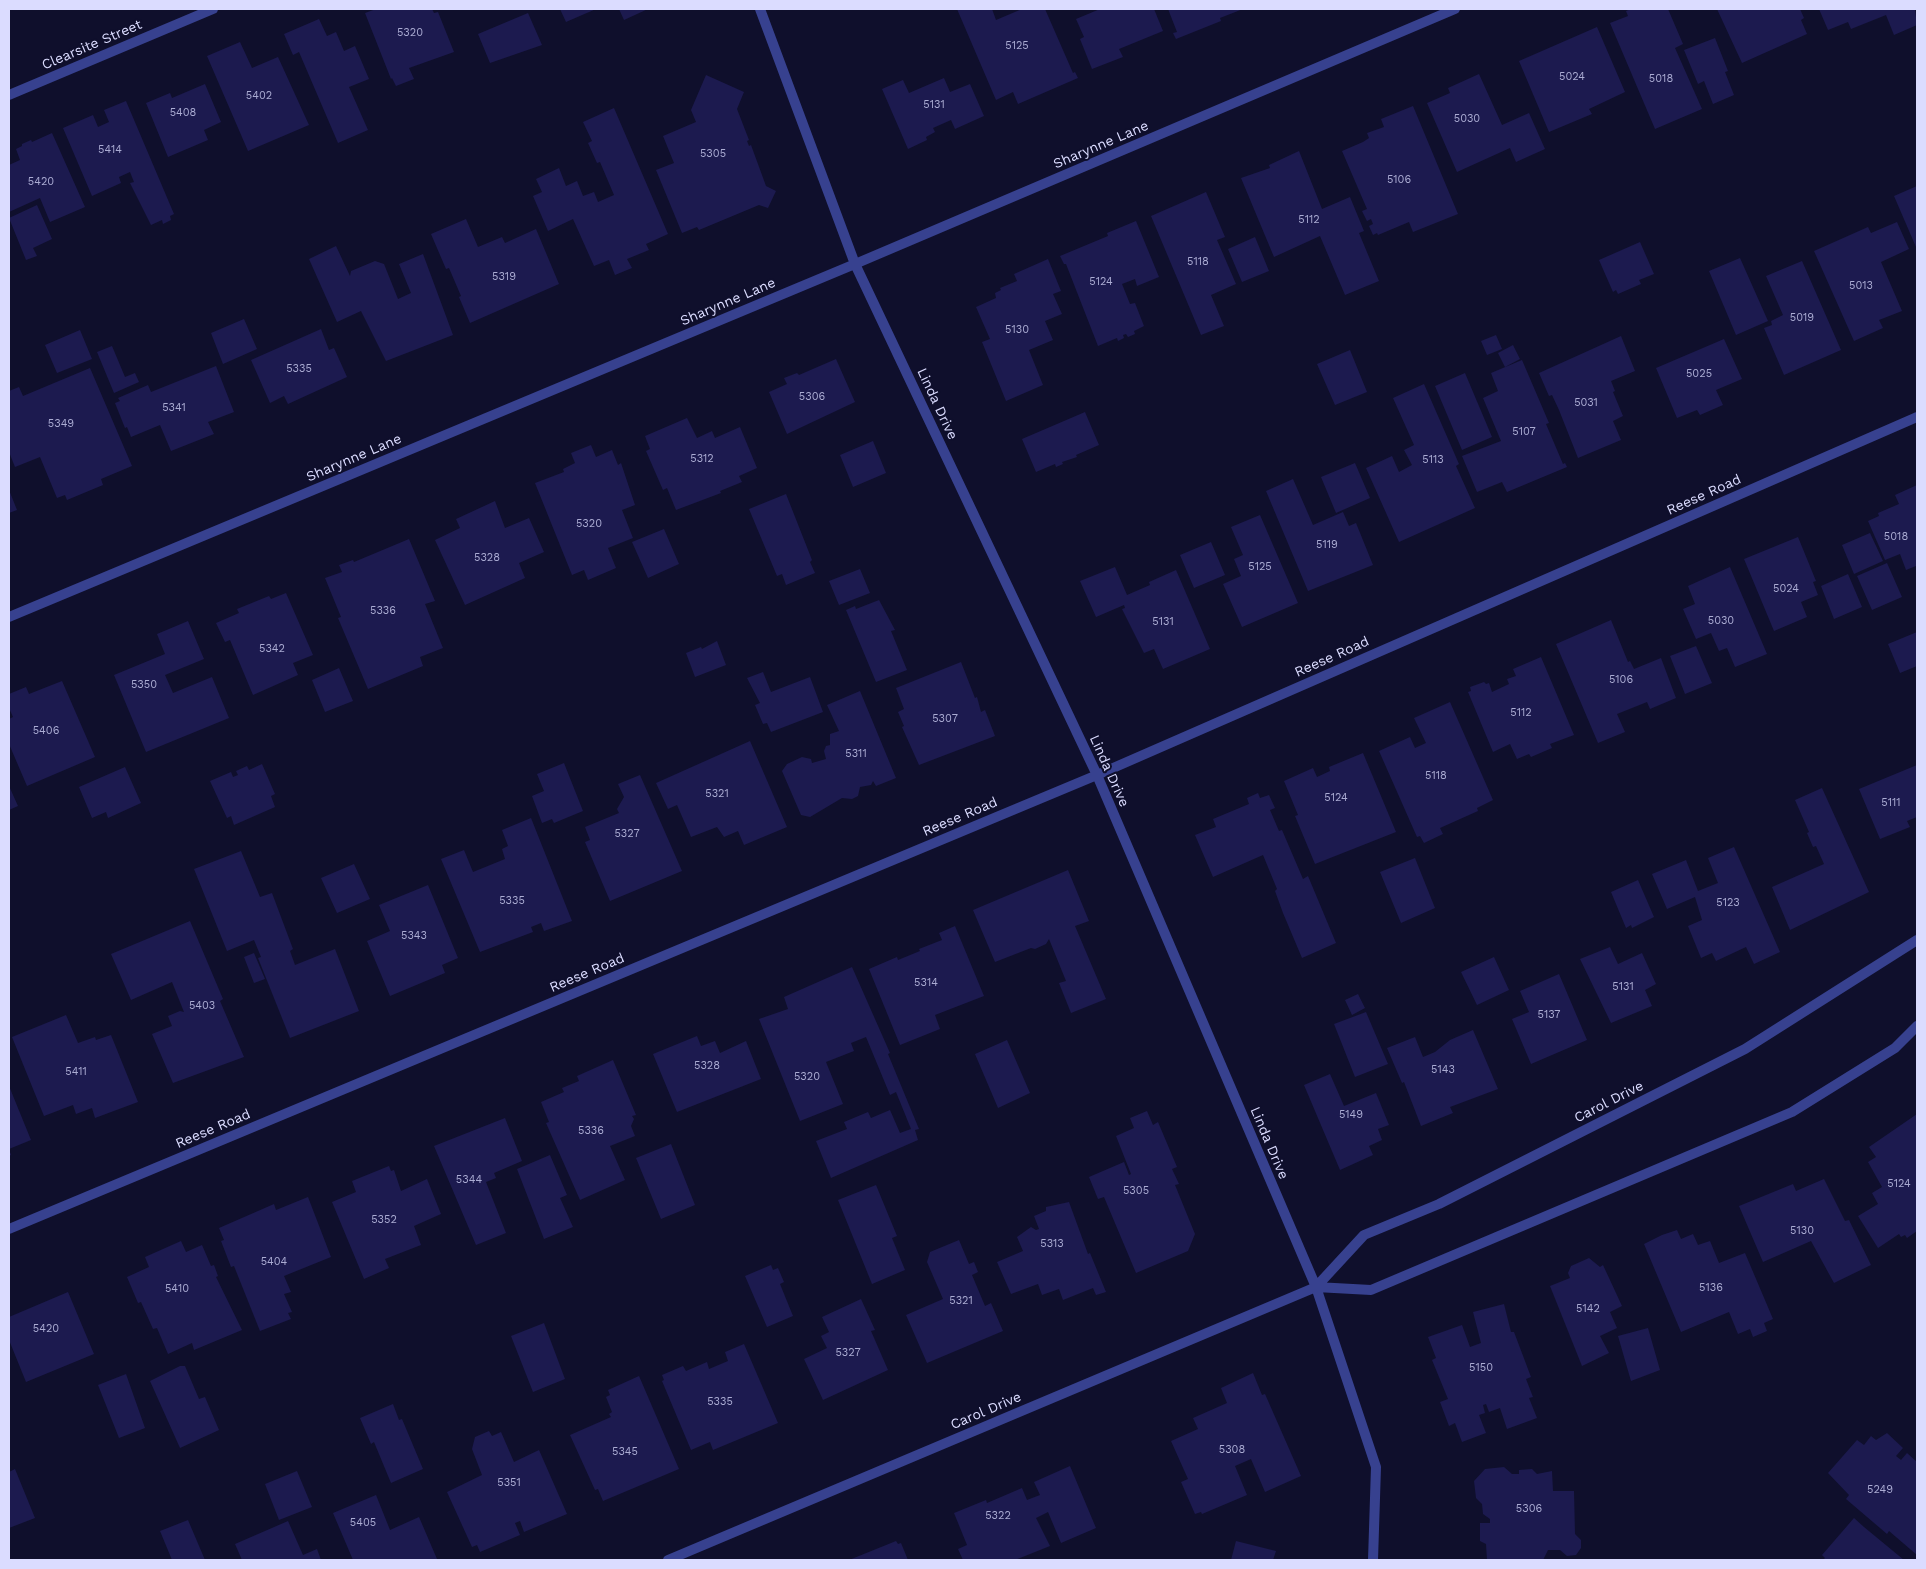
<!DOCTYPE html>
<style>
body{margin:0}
#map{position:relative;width:1926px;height:1569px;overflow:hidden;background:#0f0f2c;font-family:"Work Sans",sans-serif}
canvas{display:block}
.frame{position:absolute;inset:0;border:10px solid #dbdcff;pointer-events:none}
</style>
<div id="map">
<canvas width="1926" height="1569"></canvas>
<div class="frame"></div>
</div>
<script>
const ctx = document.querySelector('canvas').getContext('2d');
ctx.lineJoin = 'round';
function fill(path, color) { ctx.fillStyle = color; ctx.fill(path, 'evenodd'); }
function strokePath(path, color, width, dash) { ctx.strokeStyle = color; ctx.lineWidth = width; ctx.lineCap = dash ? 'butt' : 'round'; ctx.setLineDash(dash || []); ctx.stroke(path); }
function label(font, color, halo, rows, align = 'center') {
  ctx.font = font + ' "Work Sans",sans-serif'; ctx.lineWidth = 4; ctx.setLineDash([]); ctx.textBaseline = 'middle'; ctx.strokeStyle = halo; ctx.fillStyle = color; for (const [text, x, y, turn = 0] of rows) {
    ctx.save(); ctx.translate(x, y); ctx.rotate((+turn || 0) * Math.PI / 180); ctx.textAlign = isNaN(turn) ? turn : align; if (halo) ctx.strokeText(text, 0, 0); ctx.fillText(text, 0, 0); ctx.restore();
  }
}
const building = new Path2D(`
 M376,9H432L434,13L438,12L454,52L409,68L414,79L396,86L392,78L391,79L365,13Z
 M560,9H596L566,22Z
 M619,9H648L624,20Z
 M957,9H992L996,20L1022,9H1045L1073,73L1075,72L1078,78L1018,104L1013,92L996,100Z
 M1100,9H1154L1163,31L1119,49L1123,57L1092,69L1080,39L1084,37L1076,19Z
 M1168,9H1243L1220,18L1221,21L1176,39L1173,33L1177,32Z
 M1631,9H1668L1683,44L1675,48L1702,109L1655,129L1610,23L1628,16L1626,11Z
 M1717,9H1800L1804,18L1801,20L1807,34L1742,63Z
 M1819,9H1915L1917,25L1894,35L1886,15L1851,29L1848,22L1828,30Z
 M528,13L542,45L490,63L478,34Z
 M319,19L327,36L336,32L344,51L355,46L369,79L349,87L368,130L338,143L299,52L293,55L284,34Z
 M1597,27L1625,92L1589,109L1592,114L1549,132L1519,61Z
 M1715,38L1728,71L1725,72L1734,95L1713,104L1704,81L1698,84L1684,50Z
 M240,42L252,68L278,57L309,125L248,151L207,56Z
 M1479,74L1502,125L1529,113L1545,149L1516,162L1510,148L1457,172L1427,103L1450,93L1448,88Z
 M706,75L744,92L737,109L749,140L747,141L749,146L751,145L766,186L776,191L768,208L759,205L699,230L697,227L682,233L656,170L674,163L663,136L696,122L691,110Z
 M944,78L950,92L970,84L984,116L955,129L951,120L933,128L935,132L926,137L927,140L908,149L882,89L903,80L909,93Z
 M205,84L221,122L204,130L208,140L168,157L146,103L170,93L172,98Z
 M126,101L174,214L170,216L171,220L163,224L162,220L151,225L130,183L134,182L130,172L119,177L121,183L92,196L63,128L93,115L98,127L109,122L104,110Z
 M1413,106L1458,214L1413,232L1409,222L1378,235L1377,233L1373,235L1369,226L1373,224L1371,219L1367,221L1362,211L1367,209L1342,151L1363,142L1369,138L1367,133L1384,127L1381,119Z
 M614,108L668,234L646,244L649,250L627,259L632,268L615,275L609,260L594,266L573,219L548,231L533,196L542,192L536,179L559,168L566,186L577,181L583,196L594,192L598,202L614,195L600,162L597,163L588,143L592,141L583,122Z
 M52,133L85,207L50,222L40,198L9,212V165L20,160L16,149L22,146V144L31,140L32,142Z
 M1299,151L1322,209L1350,197L1364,231L1359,233L1379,281L1345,295L1320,236L1274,257L1241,178L1270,168L1269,165Z
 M1917,186V246L1916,247L1894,196Z
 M1206,192L1225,237L1217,240L1236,284L1211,295L1224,326L1201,335L1151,216Z
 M37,205L52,239L33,248L37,256L26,260L9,218Z
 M466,219L478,247L502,237L505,243L536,229L559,284L470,323L459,297L461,296L449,268L446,269L431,234Z
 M1136,221L1159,277L1137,286L1135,279L1122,284L1130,304L1135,303L1144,326L1134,331L1135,334L1128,337L1126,334L1123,335L1124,338L1118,341L1117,338L1098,346L1066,264H1064L1060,256L1108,236L1107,233Z
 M1897,222L1909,249L1881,262L1902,311L1879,320L1883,328L1854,341L1814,251L1868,227L1871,233Z
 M1255,237L1269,271L1242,282L1228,249Z
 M1640,242L1654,274L1639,280L1641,284L1618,294L1616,290L1613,292L1599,260Z
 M336,246L350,276L351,271L375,261L384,264L398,299L411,293L399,264L423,254L453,335L386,361L361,311L337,322L309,259Z
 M1740,258L1768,321L1736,335L1709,271Z
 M1048,259L1061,291L1053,294L1062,314L1045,321L1053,340L1029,350L1043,385L1006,401L982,342L990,339L976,307L996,298L995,293L1001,290L1000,288L1017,281L1014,274Z
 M1802,261L1841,350L1784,375L1764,328L1772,325L1771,321L1783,315L1766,276Z
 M244,319L257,349L223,364L211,333Z
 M321,329L329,350L334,348L347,377L288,404L284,396L270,403L251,360Z
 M80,330L92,359L57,373L45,345Z
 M1496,335L1502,349L1487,355L1481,341Z
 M1621,336L1635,371L1611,381L1615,391L1613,392L1623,416L1613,421L1621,440L1578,458L1559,410L1552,395L1549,396L1539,373Z
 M1724,339L1742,379L1716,390L1723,405L1700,415L1697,410L1677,418L1656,368Z
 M1513,345L1520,359L1505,367L1498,353Z
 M112,346L125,377L135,373L139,382L114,393L97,352Z
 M1350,350L1367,392L1335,405L1317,364Z
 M836,359L855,402L787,434L769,392L787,384L784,378L797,373L799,375Z
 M1522,360L1549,423L1546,424L1563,464L1565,463L1567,467L1507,492L1502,482L1477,492L1462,456L1501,441L1483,398L1498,391L1491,373Z
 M216,366L234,412L208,422L214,434L171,451L160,425L131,437L127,427L125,428L115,403L120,401L118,398L148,385L151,392Z
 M90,368L132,466L101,479L103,485L67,500L65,495L57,498L40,457L15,467L9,452V391L19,387L23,396Z
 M1465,373L1492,437L1462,450L1435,386Z
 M1424,384L1459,464L1456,466L1475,508L1399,542L1366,468L1392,456L1399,472L1412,465L1404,450L1414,445L1393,398Z
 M1085,412L1099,445L1076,455L1077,457L1062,462L1063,464L1056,467L1055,464L1036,472L1022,439Z
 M687,418L697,438L712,431L715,438L740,427L757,468L739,476L742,482L720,491L721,493L676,510L667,488L663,490L646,451L650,449L645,436Z
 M873,441L886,473L853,487L840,455Z
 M591,445L596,457L612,450L618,465L621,463L635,505L622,510L633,538L608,548L616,568L588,580L584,570L572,575L535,483L564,472L563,469L575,463L571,453Z
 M1355,463L1370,498L1336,513L1321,477Z
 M1293,479L1313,525L1343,512L1349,526L1356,523L1373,565L1308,591L1266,491Z
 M1917,485V569L1916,566L1906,570L1900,554L1885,560L1868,521L1879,516L1878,513L1899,504L1895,495Z
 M9,490L17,510L9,513Z
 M786,494L812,560L810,562L815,573L786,585L782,574L777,576L749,509Z
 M495,501L505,528L529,518L544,552L519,563L525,578L465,605L435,540L460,528L456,519Z
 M1260,515L1298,603L1242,627L1223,584L1241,576L1234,559L1243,555L1231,527Z
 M664,529L679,564L648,578L632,542Z
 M1870,533L1883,561L1854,574L1842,545Z
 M1798,537L1816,581L1813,582L1818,595L1801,602L1807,617L1774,631L1744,559Z
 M409,539L435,601L425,604L443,648L420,657L423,666L368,689L338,618L341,617L325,578L342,572L339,565L353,560L354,562Z
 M1211,542L1225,575L1194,588L1180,555Z
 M1887,563L1902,597L1872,610L1857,576Z
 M1115,567L1127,595L1150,585L1149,582L1176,570L1210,649L1163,669L1154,649L1144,653L1122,609L1125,608L1124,605L1096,617L1080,581Z
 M1730,567L1767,654L1735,667L1727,648L1719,651L1711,633L1696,639L1683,609L1695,604L1688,586Z
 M860,569L870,593L839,605L829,581Z
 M1848,574L1862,607L1834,619L1821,586Z
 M286,593L313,655L293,663L298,675L253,695L230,640L225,642L216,623L239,613L237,609L269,596L271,599Z
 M879,600L895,630L891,631L907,670L876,682L846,610L855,606L856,609Z
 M1611,620L1628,662L1630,661L1634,669L1661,658L1676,698L1650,709L1647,702L1617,714L1625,732L1598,743L1556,644Z
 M188,621L204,659L165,675L173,693L212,677L229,718L146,752L114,675L165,654L157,634Z
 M1917,632V666L1900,673L1888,644Z
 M717,641L726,665L695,677L686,653L701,647L702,649Z
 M1696,646L1712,683L1685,694L1670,656Z
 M1541,657L1574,735L1550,744L1552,748L1531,757L1529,754L1517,759L1510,744L1493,752L1468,692L1471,691L1470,687L1484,682L1486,684L1489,683L1492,692L1509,684L1507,679L1516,676L1513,669Z
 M961,662L975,698L977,697L981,712L985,710L995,736L919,765L902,727L904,726L898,712L904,709L896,688Z
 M339,668L353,701L325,712L312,680Z
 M763,672L771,692L810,677L823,712L771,732L767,723L763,724L755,705L760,703L747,678Z
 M62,681L95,757L27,786L9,744V719L13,717L9,708V694L26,687L29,694Z
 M860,691L896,778L876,786L873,781L871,785L860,787L858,796L852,799L842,798L810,817L801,815L782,771L787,764L802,757L811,759L812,763L826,759L824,751L826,746L830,745V734L839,731L827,705Z
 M1450,702L1493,800L1477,808L1478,811L1440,828L1443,834L1424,843L1420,836L1417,837L1379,751L1410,737L1415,748L1426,743L1414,718Z
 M750,741L787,827L744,845L738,831L724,837L717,827L691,837L677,805L668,809L656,783Z
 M1363,753L1396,832L1315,864L1295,816L1298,815L1284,781L1313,768L1317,777L1330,771L1329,767Z
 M564,763L583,811L554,823L552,819L542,823L532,796L544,791L537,774Z
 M262,764L275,794L271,796L275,807L234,825L231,816L227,818L210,781L231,772L233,777L238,775L236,771L247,766L249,770Z
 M1917,765V817L1907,821L1910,827L1880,839L1859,789Z
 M125,767L141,803L108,818L106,812L92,818L79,787Z
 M640,775L682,871L610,901L585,842L590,840L585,827L619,813L617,809L624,797L618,784Z
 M9,786L18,806L9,810Z
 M1822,788L1869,892L1790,930L1772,887L1824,864L1816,846L1813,847L1807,833L1809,832L1795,800Z
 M1258,793L1260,798L1269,795L1275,808L1270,810L1279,831L1282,830L1303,879L1308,876L1336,943L1302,958L1283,913L1275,891L1277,889L1263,855L1213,877L1195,835L1216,827L1213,819L1249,804L1247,798Z
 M531,818L572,921L544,931L541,923L531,927L533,932L480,952L441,859L464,850L473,872L505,859L502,849L508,846L502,830Z
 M1734,847L1780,952L1754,964L1746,947L1716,961L1712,953L1701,958L1688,926L1702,920L1695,897L1667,909L1652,874L1686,860L1698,891L1718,883L1708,858Z
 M241,851L260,897L272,893L293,949L290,951L295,965L335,949L359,1011L290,1038L258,958L261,957L254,940L227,951L194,869Z
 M1415,858L1435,908L1401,923L1380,872Z
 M354,864L370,899L337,913L321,878Z
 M1068,870L1089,921L1075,926L1106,999L1071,1013L1059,983L1066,981L1049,939L1046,944L1035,949L1031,948L995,962L973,910Z
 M1638,880L1654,917L1632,928L1631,925L1626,928L1611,892Z
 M428,885L458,958L442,965L445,973L390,996L367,941L390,931L379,905Z
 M190,921L223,999L220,1001L244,1057L173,1083L152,1034L172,1026L168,1016L180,1011L184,1012L172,982L131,1000L111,954Z
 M955,926L984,996L935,1015L940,1029L900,1045L869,969L897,957L898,960L920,951L919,949L942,940L939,933Z
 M1610,947L1618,964L1642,953L1656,984L1645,990L1652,1006L1611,1023L1580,959Z
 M254,953L265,979L254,983L244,957Z
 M1494,957L1509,990L1477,1005L1461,972Z
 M852,967L890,1053L888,1054L919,1129L915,1130L918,1140L831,1178L816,1141L847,1129L844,1122L868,1112L871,1118L890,1110L900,1133L911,1129L896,1092L890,1095L866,1037L851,1043L854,1051L826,1062L843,1104L800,1121L759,1019L788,1009L784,997Z
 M1559,974L1587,1040L1531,1064L1512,1019L1529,1012L1520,991Z
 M1358,994L1365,1008L1352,1015L1345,1000Z
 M1366,1012L1388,1064L1355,1077L1334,1024Z
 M66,1015L78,1043L95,1037L96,1040L111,1035L138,1102L95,1118L92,1108L76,1114L73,1105L44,1116L12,1037Z
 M1473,1030L1498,1089L1450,1107L1453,1113L1421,1126L1404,1082L1402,1083L1387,1048L1415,1037L1423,1057L1435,1052L1450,1040Z
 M697,1036L701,1046L715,1041L720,1053L746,1041L761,1079L677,1112L653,1054Z
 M1007,1040L1030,1093L998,1108L975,1054Z
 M613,1060L636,1115L632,1116L634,1119L631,1126L635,1136L610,1146L625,1180L580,1200L546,1123L549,1122L541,1102L564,1092L562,1088L579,1081L577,1076Z
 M1330,1074L1344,1106L1376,1093L1389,1125L1378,1129L1382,1140L1369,1146L1373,1155L1340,1170L1304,1085Z
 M9,1086L31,1140L9,1149L11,1155L9,1156Z
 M1147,1111L1153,1125L1158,1122L1177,1167L1172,1169L1179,1184L1175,1185L1195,1234L1188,1251L1136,1273L1104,1197L1098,1199L1089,1177L1124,1162L1129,1175L1131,1174L1116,1136L1134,1128L1130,1118Z
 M1917,1114V1231L1907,1238L1905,1235L1901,1237L1899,1234L1878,1248L1858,1216L1878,1204L1872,1193L1882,1187L1868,1162L1876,1157L1869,1147Z
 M505,1118L522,1161L494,1173L496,1178L486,1182L506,1233L476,1245L434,1146Z
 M671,1144L695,1205L661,1219L636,1158Z
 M550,1155L567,1195L560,1198L573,1227L544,1239L517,1169Z
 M389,1166L391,1171L394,1170L401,1191L427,1179L441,1214L414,1226L421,1245L385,1259L389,1268L364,1279L332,1202L356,1192L352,1181Z
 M1824,1179L1845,1221L1849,1220L1871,1265L1834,1283L1811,1241L1763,1262L1739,1206L1793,1184L1796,1191Z
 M876,1185L897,1236L892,1238L905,1270L872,1284L838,1200Z
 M308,1197L331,1257L284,1276L291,1292L284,1294L292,1312L288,1313L291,1319L260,1331L234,1266L231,1267L221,1241L224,1240L219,1228L274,1204L276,1210Z
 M1069,1202L1088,1254L1090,1253L1106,1292L1096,1295L1093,1288L1063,1300L1059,1289L1042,1295L1038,1284L1011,1294L997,1262L1023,1251L1017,1237L1031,1227L1036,1230L1039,1229L1034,1216L1046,1211V1207Z
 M1677,1230L1681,1239L1693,1234L1698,1245L1710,1241L1719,1263L1745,1253L1773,1319L1764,1323L1767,1331L1753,1337L1750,1329L1738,1334L1729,1312L1681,1332L1644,1244L1662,1235Z
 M959,1240L969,1264L974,1262L978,1272L972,1275L985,1306L991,1303L1003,1331L927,1363L906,1315L943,1299L927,1262L930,1252Z
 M181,1241L186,1252L202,1245L211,1266L214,1265L218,1276L216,1277L242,1330L194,1350L192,1343L168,1354L157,1328L153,1329L141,1302L138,1303L127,1277L149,1267L145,1257Z
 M1589,1258L1600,1267L1603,1265L1622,1306L1610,1312L1617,1328L1600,1336L1609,1353L1582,1366L1550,1286L1570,1278L1568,1273L1571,1266Z
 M771,1265L773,1270L778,1268L784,1282L780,1284L793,1316L767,1327L745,1276Z
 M68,1292L94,1354L26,1382L9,1340V1317Z
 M861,1299L875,1330L871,1331L888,1370L823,1400L804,1359L827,1348L821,1336L829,1332L822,1317Z
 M1504,1304L1511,1332H1514L1531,1377L1526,1379L1533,1397L1529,1398L1537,1418L1507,1429L1500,1408L1489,1412L1486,1404L1483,1405L1485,1413L1479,1415L1486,1433L1462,1442L1455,1423L1449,1426L1440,1402L1448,1399L1432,1360L1436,1358L1428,1337L1462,1325L1470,1347L1481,1343L1473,1312Z
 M544,1323L565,1379L533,1392L511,1336Z
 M1648,1328L1660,1370L1631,1381L1618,1336Z
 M744,1344L778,1423L713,1450L710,1442L691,1450L662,1381L664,1380L662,1375L683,1366L686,1371L707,1362L709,1369L728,1361L725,1352Z
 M180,1366H185L199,1399L205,1397L219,1430L180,1448L150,1381Z
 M1253,1373L1262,1395L1265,1394L1301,1476L1265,1492L1251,1459L1235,1466L1247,1495L1202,1514L1201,1512L1195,1514L1181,1482L1188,1479L1171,1441L1198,1429L1193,1418L1227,1403L1221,1388Z
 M126,1374L145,1428L119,1438L98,1385Z
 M639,1376L679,1469L603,1501L598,1489L595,1490L570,1435L611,1417L609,1414L612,1412L606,1397L610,1395L608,1390Z
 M393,1404L399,1420L402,1419L423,1469L391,1483L374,1442L371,1444L360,1418Z
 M489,1431L492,1436L501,1432L514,1462L539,1450L567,1514L524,1532L520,1521L515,1523L520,1535L480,1552L477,1545L472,1547L447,1492L482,1475L472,1449L475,1437Z
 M1887,1433L1903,1448L1896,1456L1901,1460L1907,1453L1917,1462V1555L1889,1531L1887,1534L1846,1499L1849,1495L1828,1473L1857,1440L1864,1445L1871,1436L1876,1440Z
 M1070,1466L1096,1528L1061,1543L1048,1512L1036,1518L1050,1546L1015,1560H963L958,1549L967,1545L954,1513L986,1500L987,1503L1022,1488L1027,1500L1040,1495L1034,1482Z
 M1504,1467L1512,1474H1519V1470L1532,1469L1537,1474L1552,1471L1553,1491H1574L1575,1534L1581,1540V1548L1576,1555L1567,1556L1560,1550H1548L1543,1560H1487L1486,1544L1480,1541V1523H1490V1519L1483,1514L1482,1504L1476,1498L1474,1481L1485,1469Z
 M15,1469L35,1518L9,1528V1472Z
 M297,1471L312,1507L279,1520L265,1484Z
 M376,1495L390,1530L419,1517L437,1559L353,1560L333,1513Z
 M1854,1518L1864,1527L1904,1560H1823L1825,1558L1822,1555Z
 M188,1520L205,1560H172L160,1531Z
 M288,1521L303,1555L317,1549L321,1560H242L235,1544Z
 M896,1541L898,1544L901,1543L908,1560H849Z
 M1236,1541L1276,1551L1273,1560H1231Z`);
const street = new Path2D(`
 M760,9L855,264L1097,775L1316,1287L1376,1467L1373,1560
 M9,95L213,9
 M9,617L855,264L1455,9
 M9,1229L1097,775L1917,417
 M1316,1287L1371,1290L1792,1112L1895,1048L1917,1026
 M668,1560L1316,1287L1364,1235L1439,1204L1745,1049L1917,940`);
const numberNames = [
 ["5320",410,33],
 ["5125",1017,46],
 ["5024",1572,77],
 ["5018",1661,79],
 ["5402",259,96],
 ["5131",934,105],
 ["5408",183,113],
 ["5030",1467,119],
 ["5414",110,150],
 ["5305",713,154],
 ["5106",1399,180],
 ["5420",41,182],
 ["5112",1309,220],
 ["5118",1198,262],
 ["5319",504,277],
 ["5124",1101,282],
 ["5013",1861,286],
 ["5019",1802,318],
 ["5130",1017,330],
 ["5335",299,369],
 ["5025",1699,374],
 ["5306",812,397],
 ["5031",1586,403],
 ["5341",174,408],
 ["5349",61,424],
 ["5107",1524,432],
 ["5312",702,459],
 ["5113",1433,460],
 ["5320",589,524],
 ["5018",1896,537],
 ["5119",1327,545],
 ["5328",487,558],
 ["5125",1260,567],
 ["5024",1786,589],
 ["5336",383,611],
 ["5030",1721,621],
 ["5131",1163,622],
 ["5342",272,649],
 ["5106",1621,680],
 ["5350",144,685],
 ["5112",1521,713],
 ["5307",945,719],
 ["5406",46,731],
 ["5311",856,754],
 ["5118",1436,776],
 ["5321",717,794],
 ["5124",1336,798],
 ["5111",1891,803],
 ["5327",627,834],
 ["5335",512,901],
 ["5123",1728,903],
 ["5343",414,936],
 ["5314",926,983],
 ["5131",1623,987],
 ["5403",202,1006],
 ["5137",1549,1015],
 ["5328",707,1066],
 ["5143",1443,1070],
 ["5411",76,1072],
 ["5320",807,1077],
 ["5149",1351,1115],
 ["5336",591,1131],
 ["5344",469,1180],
 ["5124",1899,1184],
 ["5305",1136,1191],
 ["5352",384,1220],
 ["5130",1802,1231],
 ["5313",1052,1244],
 ["5404",274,1262],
 ["5136",1711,1288],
 ["5410",177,1289],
 ["5321",961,1301],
 ["5142",1588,1309],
 ["5420",46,1329],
 ["5327",848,1353],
 ["5150",1481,1368],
 ["5335",720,1402],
 ["5308",1232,1450],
 ["5345",625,1452],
 ["5351",509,1483],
 ["5249",1880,1490],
 ["5306",1529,1509],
 ["5322",998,1516],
 ["5405",363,1523]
];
const streetNames = [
 ["Clearsite Street",92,45,-23],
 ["Sharynne Lane",1101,145,-23],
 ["Sharynne Lane",728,302,-23],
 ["Linda Drive",937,404,65],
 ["Sharynne Lane",354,458,-23],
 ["Reese Road",1704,495,-24],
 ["Reese Road",1332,657,-24],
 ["Linda Drive",1109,771,66],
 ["Reese Road",960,817,-23],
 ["Reese Road",587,973,-23],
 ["Carol Drive",1609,1102,-27],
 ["Reese Road",213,1129,-23],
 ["Linda Drive",1269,1143,67],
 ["Carol Drive",986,1411,-23]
];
fill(building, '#1c1a4f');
strokePath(street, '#37418f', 10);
label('11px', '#abacd3', null, numberNames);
label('14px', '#dbdcff', '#0f0f2c', streetNames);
</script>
